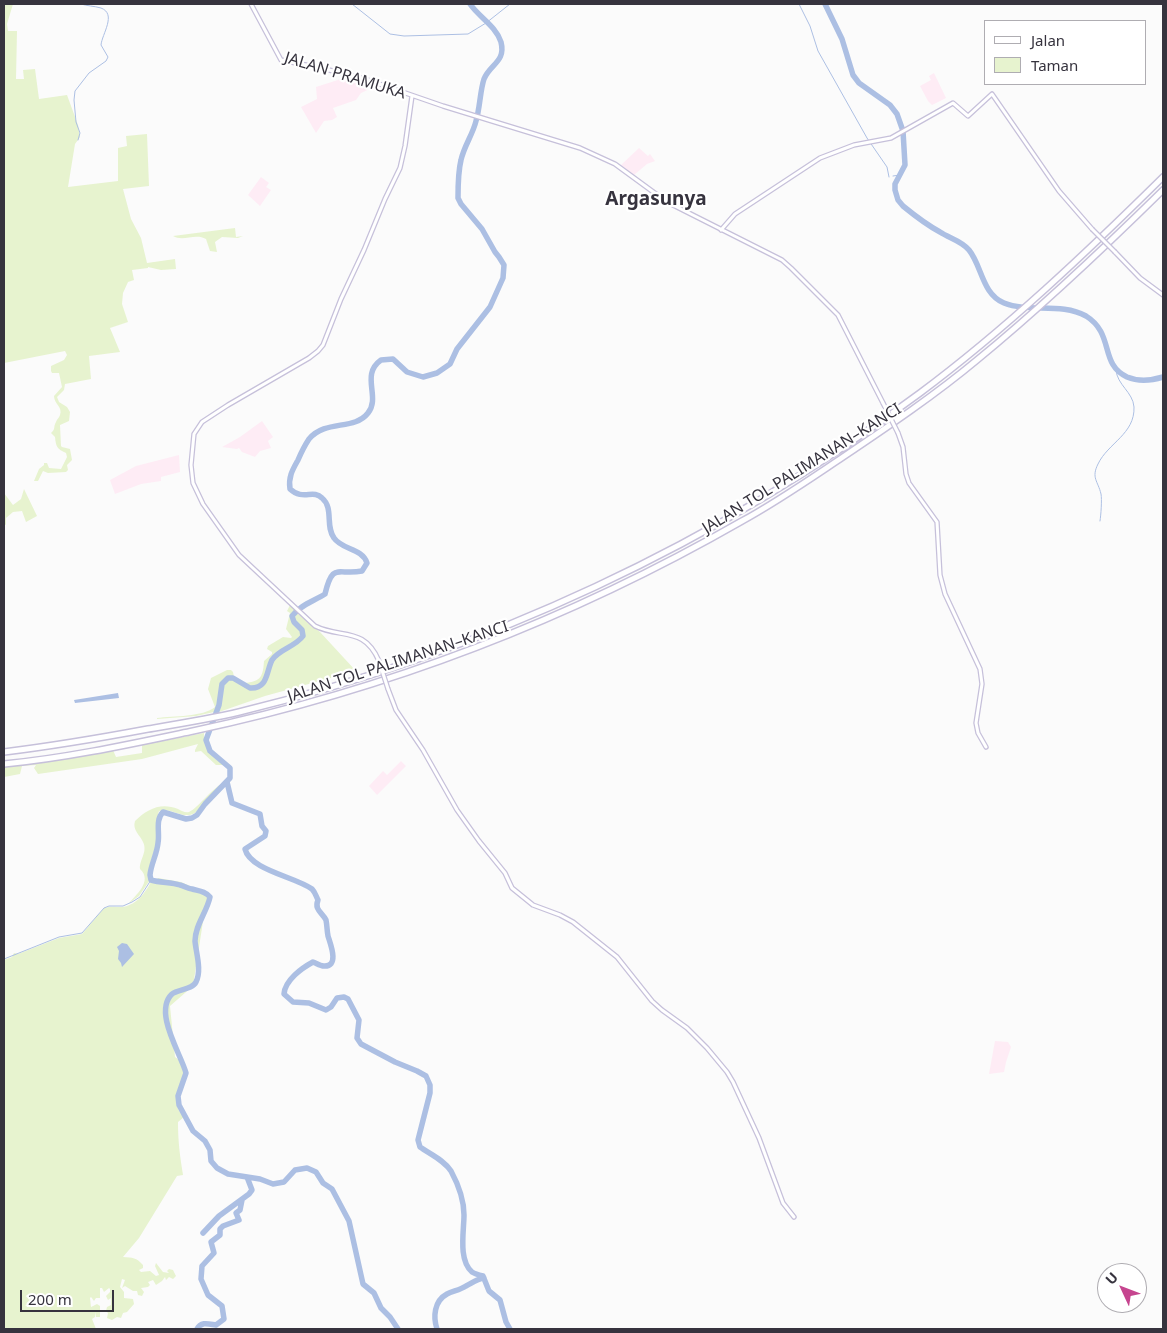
<!DOCTYPE html>
<meta charset="utf-8">
<style>
body{margin:0}
#map{position:relative;width:1167px;height:1333px;overflow:hidden;background:#fbfbfb;font-family:"Noto Sans",sans-serif}
canvas{display:block}
.frame{position:absolute;inset:0;border:5px solid #36333e;pointer-events:none}
.legend{position:absolute;left:984px;top:20px;width:162px;height:65px;box-sizing:border-box;background:#fff;border:1px solid #afadb2;margin:0;padding:6px 9px;list-style:none;font-size:15px;color:#36333e}
.legend li{display:flex;align-items:center;gap:10px;height:25px}
.legend b{width:25px;border:1px solid #afadb2}
.north{position:absolute;left:1097px;top:1263px;width:50px;height:50px;box-sizing:border-box;background:#fff;border:1px solid #afadb2;border-radius:50%;rotate:313deg;font-size:14px;font-weight:700;line-height:20px;text-align:center;color:#36333e}
.north::after{content:'';display:block;margin:auto;width:18px;height:22px;background:#c6458f;clip-path:polygon(50% 0,100% 100%,50% 72%,0 100%)}
.scale{position:absolute;left:20px;top:1290px;width:94px;height:22px;box-sizing:border-box;border:2px solid #36333e;border-top:0;padding-left:6px;font-size:15px;line-height:18px;white-space:nowrap;color:#36333e;-webkit-text-stroke:4px #fff;paint-order:stroke}
</style>
<div id="map">
<canvas width="1167" height="1333"></canvas>
<div class="frame"></div>
<ul class="legend">
<li><b style="height:6px;background:#fff"></b>Jalan</li>
<li><b style="height:14px;background:#e7f3cf"></b>Taman</li>
</ul>
<div class="north">U</div>
<div class="scale">200 m</div>
</div>
<script>
const ctx = document.querySelector('canvas').getContext('2d');
ctx.lineJoin = 'round';
function fill(path, color) { ctx.fillStyle = color; ctx.fill(path, 'evenodd'); }
function strokePath(path, color, width, dash) { ctx.strokeStyle = color; ctx.lineWidth = width; ctx.lineCap = dash ? 'butt' : 'round'; ctx.setLineDash(dash || []); ctx.stroke(path); }
function label(font, color, halo, rows, align = 'center') {
  ctx.font = font + ' "Noto Sans",sans-serif'; ctx.lineWidth = 4.5; ctx.setLineDash([]); ctx.textBaseline = 'middle'; ctx.strokeStyle = halo; ctx.fillStyle = color; for (const [text, x, y, turn = 0] of rows) {
    ctx.save(); ctx.translate(x, y); ctx.rotate((+turn || 0) * Math.PI / 180); ctx.textAlign = isNaN(turn) ? turn : align; if (halo) ctx.strokeText(text, 0, 0); ctx.fillText(text, 0, 0); ctx.restore();
  }
}
const education = new Path2D(`
 M934,73L946,98L932,105L928,101L920,86L931,80L929,76Z
 M343,76L376,86L361,93L356,100L333,108L337,117L332,120L324,121L316,133L301,107L317,99L316,87L341,79Z
 M639,148L648,156L650,154L655,161L647,164L634,175L621,165Z
 M261,177L269,183L266,187L271,190L260,206L248,195Z
 M262,421L273,437L268,441L271,448L260,451L255,457L242,452L239,448L237,449L222,447L240,437Z
 M179,455L180,472L161,477V481L141,484L115,494L110,480L136,466Z
 M401,761L406,766L377,795L369,786L383,771L387,775Z
 M995,1041L1008,1042L1011,1047L1006,1062L1004,1072L989,1074Z`);
const green = new Path2D(`
 M4,4H13L7,24L8,31H17L16,79H24L23,70L35,69L39,99L67,95L78,125L80,137L75,144L68,187L118,181V148L127,146L126,136L147,134L149,186L123,189L131,219L141,238L147,263L175,259L176,269L161,270L148,267V268L132,270L134,280L128,282L123,293L122,304L128,322L110,328L120,352L89,356L91,379L65,384L64,390L57,397L59,402L67,407L70,412L69,421L60,425L61,446L62,447L70,449L72,460L67,465L68,470L66,472L48,473L43,471L38,481H34L39,469L44,465V463H47L49,468L61,469L67,457L66,453C57,449 56,447 55,437L51,433C56,429 53,427 56,422C57,419 59,418 60,415C63,407 54,404 54,396L62,387L59,373H52L51,371V366L64,360L67,355L65,351L4,363Z
 M235,228L236,237L243,236L238,238L222,237L215,242L217,252L210,251L206,239C195,233 183,242 173,236Z
 M24,489L37,516L26,522L22,511L13,512L6,518V525L4,524V493L13,505L21,499Z
 M290,605L295,609L291,616L293,622L301,631V635C294,645 284,646 276,654C265,664 266,699 244,683C262,682 263,675 264,661L272,654V652L267,649L268,646L283,637L291,638L292,637L286,629L290,613L287,611Z
 M297,613L320,632L356,671L265,696L219,712C221,702 220,686 229,679H233L250,690C268,690 267,674 273,661C279,651 295,648 304,636C304,627 296,624 294,617Z
 M227,670H231L233,672L234,677L228,676C216,685 222,700 214,712L196,716L157,719V718C173,716 203,717 215,707L208,689L211,678Z
 M204,733C203,748 212,757 224,765H216L201,751L195,752V750L198,744L142,759L38,774L34,768L36,765L22,766L20,774L4,777V767L113,750L116,757L142,753V745Z
 M223,783L195,813C182,820 172,807 159,811C156,819 158,829 157,838C156,851 146,867 150,880L139,896L128,904C136,895 153,881 140,869C139,860 148,852 143,842C140,835 132,830 135,821C147,809 161,802 178,809C182,811 185,813 189,812C198,808 210,790 223,783Z
 M158,878L181,882L211,895L204,915L193,986L170,1006L175,1057C195,1068 173,1090 177,1106C178,1110 181,1114 184,1117L178,1122C178,1142 180,1156 183,1175L177,1176L139,1238L123,1257C133,1258 136,1257 143,1265V1268L139,1270L141,1272L150,1271L156,1276L159,1275L155,1266L156,1263L163,1272L169,1273L167,1271L169,1269L173,1270L176,1276L173,1279L169,1277L166,1280L165,1277L162,1281L156,1285L153,1280L148,1282L150,1285L148,1287L141,1288L144,1292L142,1296L138,1295L137,1291H133L125,1286L122,1288L125,1280L122,1279L120,1287L124,1292V1298L133,1299L134,1304L127,1312L123,1313L121,1318L117,1317L112,1320L107,1318L108,1313L106,1311L107,1307L111,1305V1298L108,1300L106,1296L110,1292V1289L109,1288L104,1292L102,1288H100V1298H96L94,1301L91,1297L90,1298L91,1307L97,1304L100,1306V1317H96L95,1312V1317L92,1319L96,1329H4V960L12,957L14,953L18,954L59,938L82,934L104,908C110,906 115,907 121,907C136,906 144,894 151,882H155Z`);
const water = new Path2D(`
 M118,693L119,698L75,703L74,700Z
 M122,943L127,944L134,954L122,967L121,963L118,959L119,951L117,947Z`);
const stream = new Path2D(`
 M352,4L390,34L404,36L468,34L486,23L510,4
 M799,4L810,26L818,51L867,138L887,167L889,177
 M78,140L80,133L76,122L74,100L75,91L89,73L106,61L108,57L101,45C102,34 117,14 101,8C94,6 87,6 81,4
 M893,176L900,175
 M1100,521C1101,515 1102,499 1101,494C1098,481 1091,478 1098,464C1108,443 1135,434 1134,407C1133,392 1117,385 1116,370
 M4,959L59,937L82,933L104,908L109,906H123L132,902L140,897L151,880`);
const river = new Path2D(`
 M825,4L842,39L853,75L859,83L890,105L897,114L903,131L905,165L895,184V190L898,200L903,206C914,215 927,225 940,232C949,238 962,241 969,250C982,266 982,294 1004,303C1029,313 1061,302 1086,316C1115,334 1099,364 1127,377C1139,382 1150,381 1163,377
 M227,782L232,803L260,814L262,826L266,831L265,836L245,849C250,870 296,877 312,889C315,892 316,896 318,900C314,910 322,912 326,920C327,925 327,931 328,936C330,943 340,967 324,966C320,966 316,963 313,962C302,968 285,980 284,994L293,1002L309,1003L326,1010L331,1007L337,998L344,997L348,999L359,1020L357,1038L361,1044L395,1062L417,1071L426,1076L430,1085V1093L418,1140L420,1147C430,1154 444,1160 451,1171C458,1184 464,1200 464,1215C464,1231 458,1260 472,1272C475,1274 479,1275 483,1276L489,1291L500,1300L506,1322L510,1329
 M203,1233L219,1216L249,1194L252,1190L247,1177
 M197,1329C201,1321 209,1324 216,1325L224,1319L222,1306L208,1295L201,1279L202,1266L214,1253L211,1242L220,1235V1229L223,1226L239,1220L236,1213L240,1210L242,1200
 M398,1329L390,1317L381,1308L374,1293L363,1284L349,1221L332,1189L323,1183L316,1172L307,1168L295,1170L284,1182L273,1184L260,1179L228,1174L217,1168L211,1161L210,1150L205,1141L193,1131L179,1105L178,1096L186,1073C181,1054 153,1012 172,994C178,989 192,990 196,982C202,970 196,953 195,941C195,925 207,912 210,897C205,891 199,891 192,889C188,889 184,886 180,885C171,882 161,883 151,880L150,875C151,864 157,854 158,843C160,833 155,820 163,812L186,819L192,818L197,815L205,804L230,778V768L210,751L206,740L219,705L222,684L228,678H233L250,688C268,689 266,672 272,660C279,649 295,647 303,636L302,630L294,622L292,616C300,605 314,601 325,594C333,561 338,576 362,571L367,563C362,548 342,550 334,538C325,526 334,508 322,498C313,489 303,501 290,489C288,477 293,469 298,460C301,453 305,445 309,439C326,419 354,431 368,413C381,397 360,375 381,360L393,359L407,372L423,377L437,373L450,364L457,349L490,307L503,278L504,265L499,257L495,252L482,229L461,204L458,198C458,186 458,172 461,160C464,146 473,134 476,121C480,108 480,91 484,79C490,64 506,62 501,42C496,26 479,17 470,4
 M437,1329C433,1317 434,1301 447,1294C453,1291 460,1290 466,1286C472,1283 477,1279 484,1278`);
const minor = new Path2D(`
 M251,4L281,60L321,68L365,79L443,106L580,148L615,164L667,202L782,260L791,268L838,315L883,403
 M721,230L735,214L820,158L854,145L891,138L953,103L968,116L992,94L1059,191L1092,229
 M1115,252L1140,278L1163,295
 M898,433L903,447L906,474L909,483L937,522L940,575L945,594L980,669L982,684L976,723L978,733L986,747
 M379,661C364,626 341,639 315,626L239,555L203,504L193,483L191,465L194,434L202,422L228,405L309,358L318,351L323,345L341,299L364,250L385,199L400,168L405,146L412,96
 M388,689L396,710L423,750L457,810L479,841L505,873L512,888L533,905L560,915L573,922L617,957L652,1001L662,1010L687,1028L707,1048L727,1072L733,1082L759,1138L783,1203L794,1217`);
const highway = new Path2D(`
 M4,752C52,746 100,738 148,729C178,724 209,719 239,712C485,652 717,544 920,393C1007,328 1086,253 1163,177
 M4,764C67,758 131,744 193,731C386,690 571,619 742,521C777,502 810,479 843,457C889,426 935,395 977,360C1042,307 1103,249 1163,190`);
const minorBridge = new Path2D(`
 M1092,229L1115,252
 M883,403L898,433
 M379,661L388,689`);
const streetNames = [
 ["JALAN PRAMUKA",345,76,17],
 ["JALAN TOL PALIMANAN–KANCI",802,469,-32],
 ["JALAN TOL PALIMANAN–KANCI",398,662,-18]
];
const quarterNames = [
 ["Argasunya",656,200]
];
fill(education, '#feecf5');
fill(green, '#e7f3cf');
fill(water, '#acbfe3');
strokePath(stream, '#acbfe3', 1);
strokePath(river, '#acbfe3', 5.5);
strokePath(minor, '#c6c0da', 5.5);
strokePath(highway, '#c6c0da', 8);
strokePath(minor, '#fff', 3);
strokePath(highway, '#fff', 5);
strokePath(minorBridge, '#c6c0da', 5.5, []);
strokePath(minorBridge, '#fff', 3);
label('16px', '#36333e', '#fff', streetNames);
label('bold 19px', '#36333e', '#fff', quarterNames);
</script>
